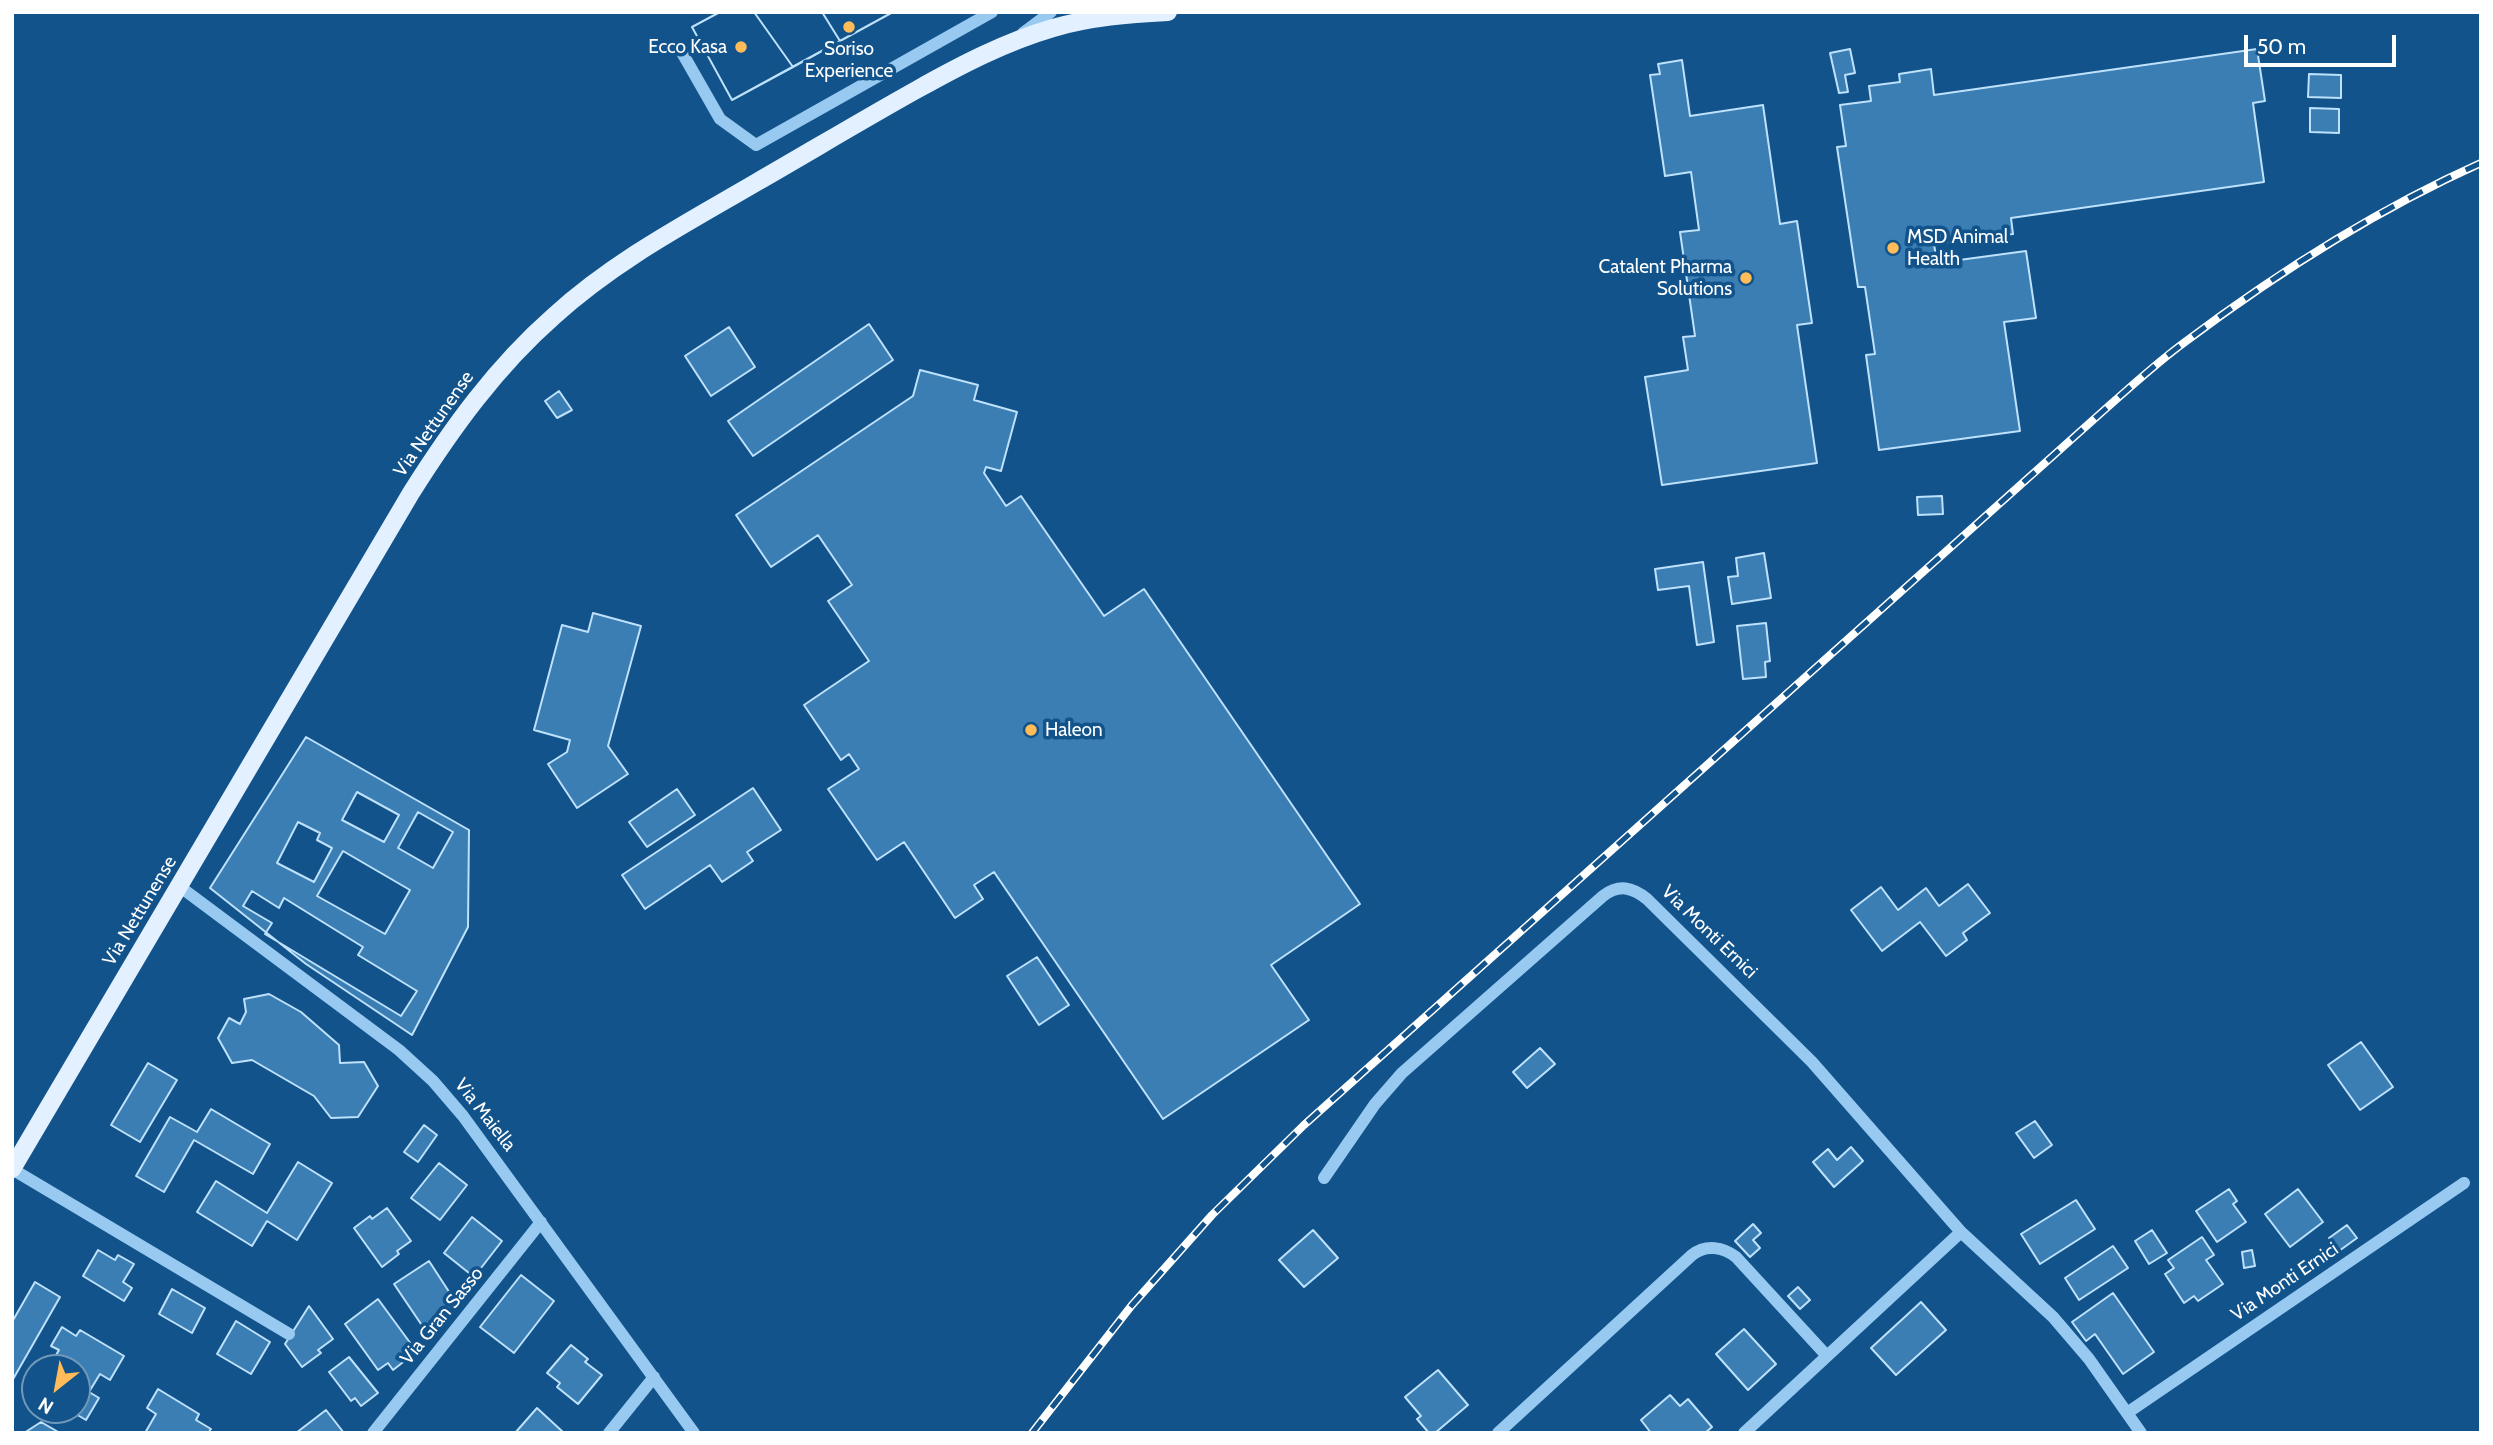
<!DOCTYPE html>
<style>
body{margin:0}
#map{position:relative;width:2493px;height:1445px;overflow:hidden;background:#11538a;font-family:Cabin,sans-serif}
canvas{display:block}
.frame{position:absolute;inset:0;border:14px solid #fff;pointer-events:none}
.north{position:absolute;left:21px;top:1354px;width:70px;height:70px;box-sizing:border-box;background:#11538a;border:2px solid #7098b9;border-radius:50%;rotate:211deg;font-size:19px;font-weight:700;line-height:28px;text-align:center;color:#fff}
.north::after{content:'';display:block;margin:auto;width:24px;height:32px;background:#ffbc58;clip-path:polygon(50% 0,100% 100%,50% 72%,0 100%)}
.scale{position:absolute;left:2244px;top:35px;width:152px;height:32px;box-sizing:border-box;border:4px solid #fff;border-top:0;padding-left:9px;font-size:21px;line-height:24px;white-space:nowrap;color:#fff;-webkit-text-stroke:5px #11538a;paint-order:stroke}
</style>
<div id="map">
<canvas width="2493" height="1445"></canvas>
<div class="frame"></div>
<div class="north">N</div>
<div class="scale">50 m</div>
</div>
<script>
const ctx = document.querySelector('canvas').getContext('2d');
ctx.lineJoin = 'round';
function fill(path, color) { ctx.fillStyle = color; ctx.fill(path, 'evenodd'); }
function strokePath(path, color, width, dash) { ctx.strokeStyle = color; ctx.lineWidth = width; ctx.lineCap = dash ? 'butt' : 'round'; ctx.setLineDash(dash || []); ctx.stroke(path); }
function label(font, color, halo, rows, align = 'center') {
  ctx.font = font + ' Cabin,sans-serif'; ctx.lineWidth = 7; ctx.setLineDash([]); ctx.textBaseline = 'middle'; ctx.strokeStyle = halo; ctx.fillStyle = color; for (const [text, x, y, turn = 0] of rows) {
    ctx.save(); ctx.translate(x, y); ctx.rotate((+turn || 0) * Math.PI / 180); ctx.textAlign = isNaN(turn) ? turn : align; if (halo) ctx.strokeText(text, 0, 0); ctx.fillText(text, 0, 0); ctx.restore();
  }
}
const building = new Path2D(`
 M720,12H893L732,100L692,27Z
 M720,12H754L793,67L732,100L692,27Z
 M754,12H822L840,41L793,67Z
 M822,12H893L840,41Z
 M1850,49L1855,73L1845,75L1848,92L1839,93L1830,53Z
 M2257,49L2265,101L2253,103L2264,182L2011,218L2013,234L1934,244L1937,263L2026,251L2036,318L2004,322L2020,431L1879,450L1866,355L1875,354L1865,287H1858L1837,147L1846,146L1840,105L1871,101L1869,86L1900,82L1899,74L1931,69L1934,95Z
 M1682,60L1690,116L1763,105L1780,224L1797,221L1812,323L1797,325L1817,463L1662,485L1645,377L1688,370L1683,337L1695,336L1680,232L1699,230L1691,172L1665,176L1650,75L1660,74L1658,64Z
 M2309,74L2341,75V98L2308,97Z
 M2310,108L2339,109V133L2310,132Z
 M869,324L893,360L753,456L728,421Z
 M729,327L755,367L711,396L685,356Z
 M920,370L978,385L974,400L1017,412L1001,471L986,467L984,473L1006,506L1021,496L1104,616L1144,589L1360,904L1271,965L1309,1020L1163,1119L994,872L974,885L983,899L955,918L904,842L877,860L828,789L859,769L849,754L841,760L804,705L869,661L828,601L852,585L818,535L771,567L736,515L913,396Z
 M559,391L572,410L557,418L545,401Z
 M1942,496L1943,514L1918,515L1917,497Z
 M1764,553L1771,598L1732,604L1728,577L1738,576L1736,558Z
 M1703,562L1714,642L1697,645L1689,586L1658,590L1655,569Z
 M593,613L641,626L608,746L628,774L577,808L548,764L567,752L570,740L534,730L562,625L588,632Z
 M1766,623L1770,661L1765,662L1766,677L1743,679L1737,626Z
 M306,737L469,830L468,927L412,1035L306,964L210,888Z
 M753,788L781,830L747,852L753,861L722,882L710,865L645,909L622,875Z
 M677,789L695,815L647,847L629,822Z
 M357,792L399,815L384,842L342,820Z
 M418,812L453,832L433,868L398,848Z
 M298,822L320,833L317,840L332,848L314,882L277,863Z
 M343,851L410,890L385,934L317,896Z
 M1968,884L1990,913L1963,933L1967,940L1946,956L1920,922L1882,951L1851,910L1881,887L1898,910L1926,888L1939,906Z
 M252,891L279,908L284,898L363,947L358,955L417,991L401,1016L265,934L272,923L243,906Z
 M1037,957L1069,1005L1039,1025L1007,976Z
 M269,994L301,1012L339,1045L340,1063L364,1062L378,1086L358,1117L331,1118L314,1096L252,1060L232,1063L218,1038L229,1018L240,1024L246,1012L244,999Z
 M2361,1042L2393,1087L2360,1110L2328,1065Z
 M1540,1048L1555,1064L1527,1088L1513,1072Z
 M148,1063L177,1080L140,1142L111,1125Z
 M211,1109L270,1144L253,1174L194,1140L164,1192L136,1176L170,1117L197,1132Z
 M2035,1121L2052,1145L2034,1158L2016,1133Z
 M424,1125L437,1135L418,1162L404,1152Z
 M1851,1147L1863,1161L1834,1187L1813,1162L1828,1149L1837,1160Z
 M298,1162L332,1183L297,1240L267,1221L252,1246L197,1212L216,1181L267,1213Z
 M439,1163L467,1185L440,1220L411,1198Z
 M2229,1189L2237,1201L2233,1204L2246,1222L2217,1242L2196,1211Z
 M2298,1189L2323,1222L2290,1247L2265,1214Z
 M2076,1200L2095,1229L2040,1264L2021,1234Z
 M387,1208L411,1241L397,1251L399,1254L382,1267L354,1228L370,1216L372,1219Z
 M472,1217L502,1241L474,1277L444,1253Z
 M1753,1224L1761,1233L1753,1240L1760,1248L1750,1257L1735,1241Z
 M2347,1225L2357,1238L2339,1251L2329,1238Z
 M1313,1230L1338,1258L1304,1287L1279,1260Z
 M2152,1230L2167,1253L2149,1264L2135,1241Z
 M2202,1237L2214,1255L2206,1260L2223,1284L2198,1301L2194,1296L2184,1303L2165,1274L2174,1268L2168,1260Z
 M2113,1246L2128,1268L2079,1300L2065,1278Z
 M98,1250L115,1260L118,1255L134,1264L123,1282L132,1288L124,1301L83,1276Z
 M2252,1250L2255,1266L2244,1268L2242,1252Z
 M429,1261L457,1304L423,1327L394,1284Z
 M521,1275L554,1301L514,1353L480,1327Z
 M35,1282L60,1297L12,1381V1322Z
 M1798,1287L1810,1300L1800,1309L1788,1296Z
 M172,1289L205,1308L192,1333L159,1314Z
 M2113,1293L2154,1352L2123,1374L2095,1334L2086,1341L2072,1322Z
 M378,1299L411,1344V1356L393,1370L388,1363L378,1370L345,1324Z
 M1921,1302L1946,1330L1896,1375L1871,1348Z
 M309,1306L333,1339L318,1350L321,1353L302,1367L285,1344Z
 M236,1321L270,1342L251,1374L217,1354Z
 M62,1327L76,1336L80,1330L124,1356L110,1380L100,1374L89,1392L99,1398L86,1420L69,1410H77V1368H39L43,1361L50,1365L59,1350L51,1346Z
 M1744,1329L1776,1364L1748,1390L1716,1354Z
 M571,1345L588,1359L585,1362L602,1375L578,1404L557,1387L560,1383L547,1373Z
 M349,1357L378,1393L361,1406L355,1398L351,1401L329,1372Z
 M1438,1370L1468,1405L1435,1433H1429L1417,1419L1421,1416L1405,1397Z
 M158,1389L199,1414L196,1420L211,1429L208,1433H145L156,1414L147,1408Z
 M1670,1395L1680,1406L1688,1399L1712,1427L1705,1433H1651L1641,1420Z
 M537,1408L564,1433H515Z
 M326,1410L344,1433H296Z
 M41,1422L60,1433H24Z`);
const minor = new Path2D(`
 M1023,33L1051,12
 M680,49L720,119L756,145L992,12
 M179,886L399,1050L433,1081L463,1116L694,1433
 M12,1169L289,1334
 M1324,1178L1375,1104L1402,1073L1603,896C1619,884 1632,887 1647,899L1812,1062L1961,1232L2053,1317L2089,1359L2141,1433
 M2127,1413L2464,1183
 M373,1433L541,1222
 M609,1433L654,1377
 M1498,1433L1692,1255C1706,1244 1723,1247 1736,1257L1827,1356
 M1744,1433L1961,1232`);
const major = new Path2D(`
 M12,1169L411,493C452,428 496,367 554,316C614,261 687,223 757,182C811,151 864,119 918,89C961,65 1005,42 1053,28C1091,17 1129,14 1168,12`);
const rail = new Path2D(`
 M1032,1433L1132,1305L1212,1215L1304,1125L2111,404C2135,383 2159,361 2185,342C2277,273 2376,210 2481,163`);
const markers = [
 [849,27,7,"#ffbc58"],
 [741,47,7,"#ffbc58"],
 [1893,248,7,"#ffbc58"],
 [1746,278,7,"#ffbc58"],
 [1031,730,7,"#ffbc58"]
];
const poiNames = [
 ["Ecco Kasa",727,47],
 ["Soriso",849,49,"center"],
 ["Experience",849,71,"center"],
 ["MSD Animal",1907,237,"left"],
 ["Health",1907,259,"left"],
 ["Catalent Pharma",1732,267],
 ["Solutions",1732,289],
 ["Haleon",1045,730,"left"]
];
const streetNames = [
 ["Via Nettunense",434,424,-55],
 ["Via Nettunense",140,911,-59],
 ["Via Monti Ernici",1709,932,44],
 ["Via Maiella",485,1115,52],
 ["Via Monti Ernici",2285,1282,-34],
 ["Via Gran Sasso",442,1316,-51]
];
fill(building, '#3a7eb4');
strokePath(building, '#bee1fc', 2);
strokePath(minor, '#98caf1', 12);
strokePath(major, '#e2f0ff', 18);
strokePath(rail, '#fff', 8);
strokePath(rail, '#11538a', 5, [16]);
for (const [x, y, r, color] of markers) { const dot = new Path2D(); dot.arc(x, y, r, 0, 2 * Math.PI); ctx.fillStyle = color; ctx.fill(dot); strokePath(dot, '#11538a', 2.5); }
label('19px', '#fff', '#11538a', poiNames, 'right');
label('19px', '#fff', '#11538a', streetNames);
</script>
